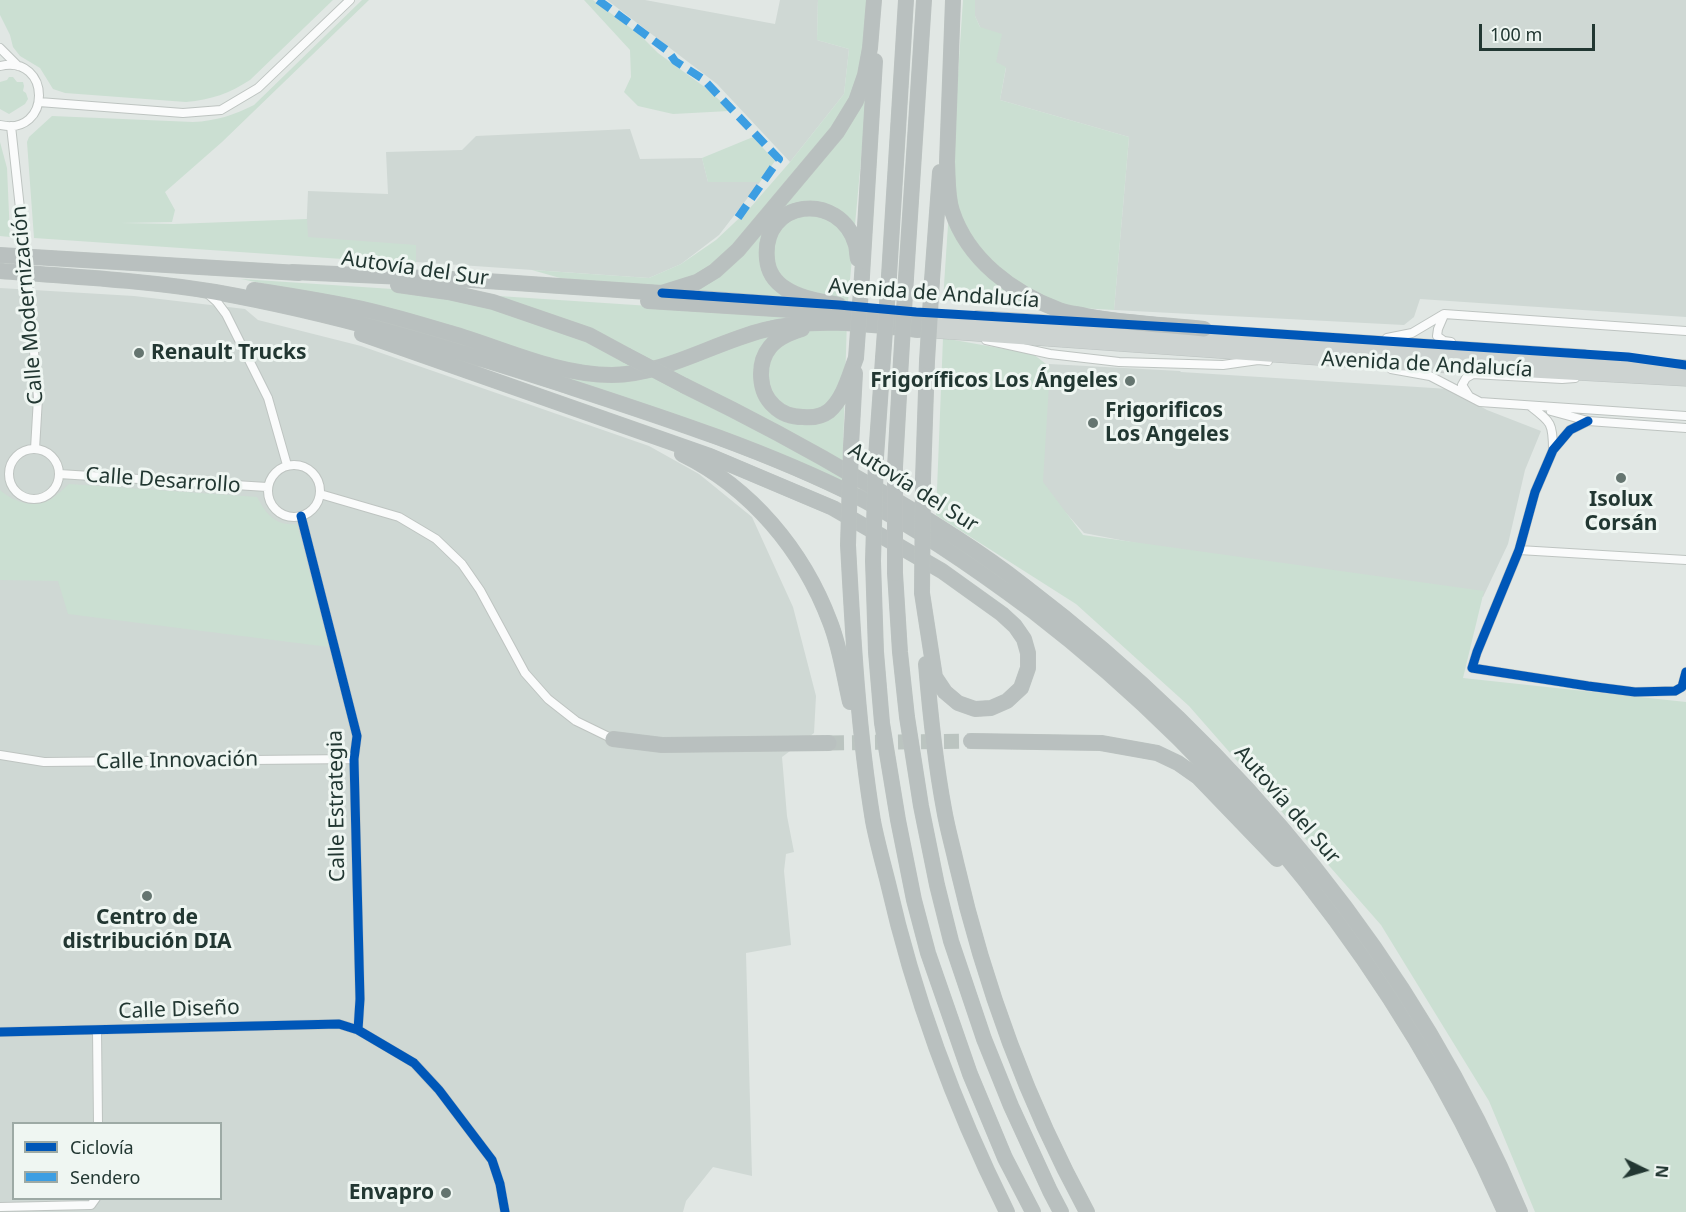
<!DOCTYPE html>
<meta charset="utf-8">
<style>
body{margin:0}
#map{position:relative;width:1686px;height:1212px;overflow:hidden;background:#e1e7e4;font-family:"Noto Sans",sans-serif}
canvas{display:block}
.legend{position:absolute;left:12px;top:1122px;width:210px;height:78px;box-sizing:border-box;background:#eff6f2;border:2px solid #9daaa5;margin:0;padding:8px 10px;list-style:none;font-size:18px;color:#223732}
.legend li{display:flex;align-items:center;gap:12px;height:30px}
.legend b{width:30px;border:2px solid #9daaa5}
.north{position:absolute;left:1614px;top:1140px;width:60px;height:60px;-webkit-text-stroke:4px #eff6f2;paint-order:stroke;rotate:95deg;font-size:16px;font-weight:700;line-height:24px;text-align:center;color:#223732}
.north::after{content:'';display:block;margin:auto;width:21px;height:27px;background:#223732;clip-path:polygon(50% 0,100% 100%,50% 72%,0 100%)}
.scale{position:absolute;left:1479px;top:24px;width:116px;height:27px;box-sizing:border-box;border:3px solid #223732;border-top:0;padding-left:8px;font-size:18px;line-height:21px;white-space:nowrap;color:#223732;-webkit-text-stroke:4px #eff6f2;paint-order:stroke}
</style>
<div id="map">
<canvas width="1686" height="1212"></canvas>
<ul class="legend">
<li><b style="height:8px;background:#0057b8"></b>Ciclovía</li>
<li><b style="height:8px;background:#3c9ee2"></b>Sendero</li>
</ul>
<div class="north">N</div>
<div class="scale">100 m</div>
</div>
<script>
const ctx = document.querySelector('canvas').getContext('2d');
ctx.lineJoin = 'round';
function fill(path, color) { ctx.fillStyle = color; ctx.fill(path, 'evenodd'); }
function strokePath(path, color, width, dash) { ctx.strokeStyle = color; ctx.lineWidth = width; ctx.lineCap = dash ? 'butt' : 'round'; ctx.setLineDash(dash || []); ctx.stroke(path); }
function label(font, color, halo, rows, align = 'center') {
  ctx.font = font + ' "Noto Sans",sans-serif'; ctx.lineWidth = 6; ctx.setLineDash([]); ctx.textBaseline = 'middle'; ctx.strokeStyle = halo; ctx.fillStyle = color; for (const [text, x, y, turn = 0] of rows) {
    ctx.save(); ctx.translate(x, y); ctx.rotate((+turn || 0) * Math.PI / 180); ctx.textAlign = isNaN(turn) ? turn : align; if (halo) ctx.strokeText(text, 0, 0); ctx.fillText(text, 0, 0); ctx.restore();
  }
}
const built = new Path2D(`
 M607,0H645L775,24L780,0H818L817,40L849,49L844,94L790,162L717,84Z
 M975,0H1686V317L1420,299L1414,317L1404,325L1114,310L1129,137L1000,100L1006,68L996,63L975,16Z
 M630,129L640,159L702,158L708,182H760L719,235L681,264L649,278L416,262L306,238L308,191L388,194L386,152L462,150L476,136Z
 M0,288L134,296L245,309L258,320L361,346L649,446L699,474L752,517L793,607L816,696L814,733L782,757L787,816L794,852L786,854L784,871L791,945L746,953L752,1176L713,1167L686,1201L683,1212H0ZM14,1124H220V1198H14Z
 M1049,364L1180,371L1181,372L1449,389L1487,410L1541,431L1525,470L1508,544L1483,597L1302,575L1084,533L1038,482Z`);
const green = new Path2D(`
 M0,0H333L250,80C230,93 211,100 186,102L65,93L53,89L40,68L20,56L13,47L10,35L0,15Z
 M362,0H369L222,142L165,192L175,210L172,222L121,223L174,224L307,219L308,237L416,245V264L34,238L27,142L29,137L52,116L193,122C216,121 234,115 254,105Z
 M584,0H593L640,35L658,53L706,88L727,107L729,111L673,114L638,106L624,92L631,77L630,50Z
 M818,0H868V82L848,302L720,294L606,283L560,278L532,270L649,278L681,264L716,240L750,208L790,162L844,94L849,49L817,40Z
 M963,0H975V16L980,27L1002,34L996,62L1006,67L1000,100L1129,137L1114,310L943,300Z
 M9,77H13L17,82H23L24,86L23,91L26,93L28,99L25,104L9,114L0,109V82L7,80Z
 M753,137L775,161L760,182H708L702,158Z
 M0,142L7,168L10,237L0,236Z
 M241,279L847,319L842,485L527,368L371,306Z
 M943,338L1033,354L1050,367L1043,482L1083,535L1484,591L1463,678L1686,702V1212H1535L1489,1101L1381,925L1189,706L1076,604L936,515Z
 M69,484L257,497C267,515 275,526 297,524L329,647L68,614L58,581L0,580V490C14,503 38,510 54,497C60,493 64,488 69,484Z`);
const motorwayTunnel = new Path2D(`
 M829,743L971,741`);
const minor = new Path2D(`
 M0,48L18,66
 M0,66C52,54 52,137 0,125
 M39,102L183,113L221,110L258,88L350,0
 M11,126L23,236
 M29,293L38,398L35,449
 M207,293L217,302L226,314L268,398L287,465
 M672,293L805,303
 M977,315L1084,322
 M1444,315L1438,329L1437,336L1444,341L1451,342
 M1201,329L1584,354
 M1387,338L1412,333L1444,314L1686,331
 M986,340L1050,354L1119,362L1223,365L1258,360L1268,361
 M1391,369L1430,376L1480,402L1686,416
 M1469,396L1462,385L1466,378L1473,374L1562,379L1575,378
 M1530,406C1551,422 1553,423 1553,450
 M1551,411L1588,421L1686,428
 M1588,421L1570,430L1553,450L1535,492L1519,550L1477,652L1472,668L1588,686L1635,692L1675,691L1682,687L1686,672
 M9 474a25 25 0 1 1 50 0a25 25 0 1 1-50 0Z
 M268 491a26 26 0 1 1 52 0a26 26 0 1 1-52 0Z
 M59,474L267,487
 M320,494L399,517L436,539L462,564L480,590L525,673L548,699L576,721L613,739
 M301,516L357,736L354,759L360,999L358,1030
 M1519,550L1686,560
 M0,755L44,762L354,759
 M97,1030L98,1124
 M0,1032L339,1024L358,1030L414,1063L439,1090L492,1160L500,1184L505,1212
 M0,1207L91,1205L96,1198`);
const primary = new Path2D(`
 M919,318L1241,341L1686,367
 M920,330L1360,361L1686,379`);
const motorway = new Path2D(`
 M953,0L947,162C948,178 947,196 952,211C968,260 1013,293 1059,310C1068,313 1077,314 1086,316C1125,323 1165,325 1204,329
 M0,255L299,273
 M0,271C72,277 144,280 215,292C333,313 447,347 561,384C662,417 765,450 860,498C921,530 978,570 1033,611C1237,768 1401,976 1505,1212
 M292,272L472,280L662,293L697,282L715,271L738,250L837,132L856,101L865,75L870,48L874,0
 M862,276L875,61
 M889,276L906,0
 M906,278L924,0
 M932,280L940,172
 M398,285L448,292L493,302L589,335L626,355
 M254,290C293,296 332,302 371,311C397,317 423,325 450,333C502,348 556,375 612,375C666,374 713,343 764,330C814,317 867,324 918,330
 M648,301L918,318
 M839,305C821,301 801,299 786,289C775,282 768,272 767,259C761,199 840,190 856,245C857,249 857,255 858,259
 M802,329C790,333 778,337 770,347C757,363 758,392 774,406C782,414 792,417 803,417C813,418 821,417 829,411C844,398 849,376 856,358
 M362,334L710,456L833,508L942,571L1002,614L1015,626L1024,639L1028,653V668L1021,688L1007,701L991,708L975,709L958,703L945,692L935,677L922,593
 M685,386C747,416 807,448 866,483C920,514 974,547 1023,585C1240,750 1414,960 1520,1212
 M851,446L855,373
 M682,454C751,488 803,550 830,622C840,647 844,676 850,702
 M876,457L883,358
 M895,467L901,360
 M923,479L927,361
 M848,545C853,637 858,730 873,821C877,842 883,863 888,883C914,997 955,1108 1007,1212
 M873,561L876,652L882,723L898,820L914,900L928,953L970,1074L1005,1158L1033,1212
 M895,573L900,652L907,717L921,806L937,885L951,941L984,1039L1011,1106L1050,1191L1061,1212
 M926,664C930,712 935,761 944,809C947,827 952,844 956,862C984,984 1027,1102 1087,1212
 M613,739L662,745L829,743
 M971,741L1101,743L1157,753L1178,763L1198,777L1277,859`);
const minorBridge = new Path2D(`
 M23,236L29,293`);
const motorwayBridge = new Path2D(`
 M626,355L685,386
 M856,358L862,276
 M883,358L889,276
 M901,360L906,278
 M927,361L932,280
 M848,545L851,446
 M873,561L876,457
 M895,573V467
 M922,593L923,479`);
const quiet = new Path2D(`
 M598,0L668,51L675,61L703,79L779,159L735,222`);
const cycleway = new Path2D(`
 M662,293L839,305L916,312L1204,329L1628,357L1686,365
 M1588,421L1570,430L1553,450L1535,492L1519,550L1477,652L1472,668L1588,686L1635,692L1675,691L1682,687L1686,672
 M301,516L357,736L354,759L360,999L358,1030
 M0,1032L339,1024L358,1030L414,1063L439,1090L492,1160L500,1184L505,1212`);
const markers = [
 [139,353,6,"#657570"],
 [1130,381,6,"#657570"],
 [1093,423,6,"#657570"],
 [1621,478,6,"#657570"],
 [147,896,6,"#657570"],
 [446,1193,6,"#657570"]
];
const streetNames = [
 ["Autovía del Sur",415,269,8],
 ["Avenida de Andalucía",934,294,4],
 ["Calle Modernización",28,305,-95],
 ["Avenida de Andalucía",1427,365,3],
 ["Calle Desarrollo",163,481,4],
 ["Autovía del Sur",913,488,32],
 ["Calle Innovación",177,761,-1],
 ["Autovía del Sur",1287,805,49],
 ["Calle Estrategia",337,806,-91],
 ["Calle Diseño",179,1010,-2]
];
const poiNames = [
 ["Renault Trucks",151,353],
 ["Frigoríficos Los Ángeles",1118,381,"right"],
 ["Frigorificos",1105,411],
 ["Los Angeles",1105,435],
 ["Isolux",1621,500,"center"],
 ["Corsán",1621,524,"center"],
 ["Centro de",147,918,"center"],
 ["distribución DIA",147,942,"center"],
 ["Envapro",434,1193,"right"]
];
fill(built, '#cfd8d4');
fill(green, '#cbdfd2');
strokePath(motorwayTunnel, '#bbc4c0', 15, [15, 8]);
strokePath(minor, '#bec4c1', 10);
strokePath(primary, '#bcc3c1', 15);
strokePath(motorway, '#bcc3c1', 16);
strokePath(minor, '#fafbfb', 8);
strokePath(primary, '#cdd3d1', 14);
strokePath(motorway, '#b9c0bf', 15);
strokePath(minorBridge, '#bec4c1', 10, []);
strokePath(motorwayBridge, '#bcc3c1', 16, []);
strokePath(minorBridge, '#fafbfb', 8);
strokePath(motorwayBridge, '#b9c0bf', 15);
strokePath(quiet, '#3c9ee2', 8, [15, 8]);
strokePath(cycleway, '#0057b8', 9);
for (const [x, y, r, color] of markers) { const dot = new Path2D(); dot.arc(x, y, r, 0, 2 * Math.PI); ctx.fillStyle = color; ctx.fill(dot); strokePath(dot, '#eff6f2', 2); }
label('21px', '#223732', '#eff6f2', streetNames);
label('bold 21px', '#223732', '#eff6f2', poiNames, 'left');
</script>
